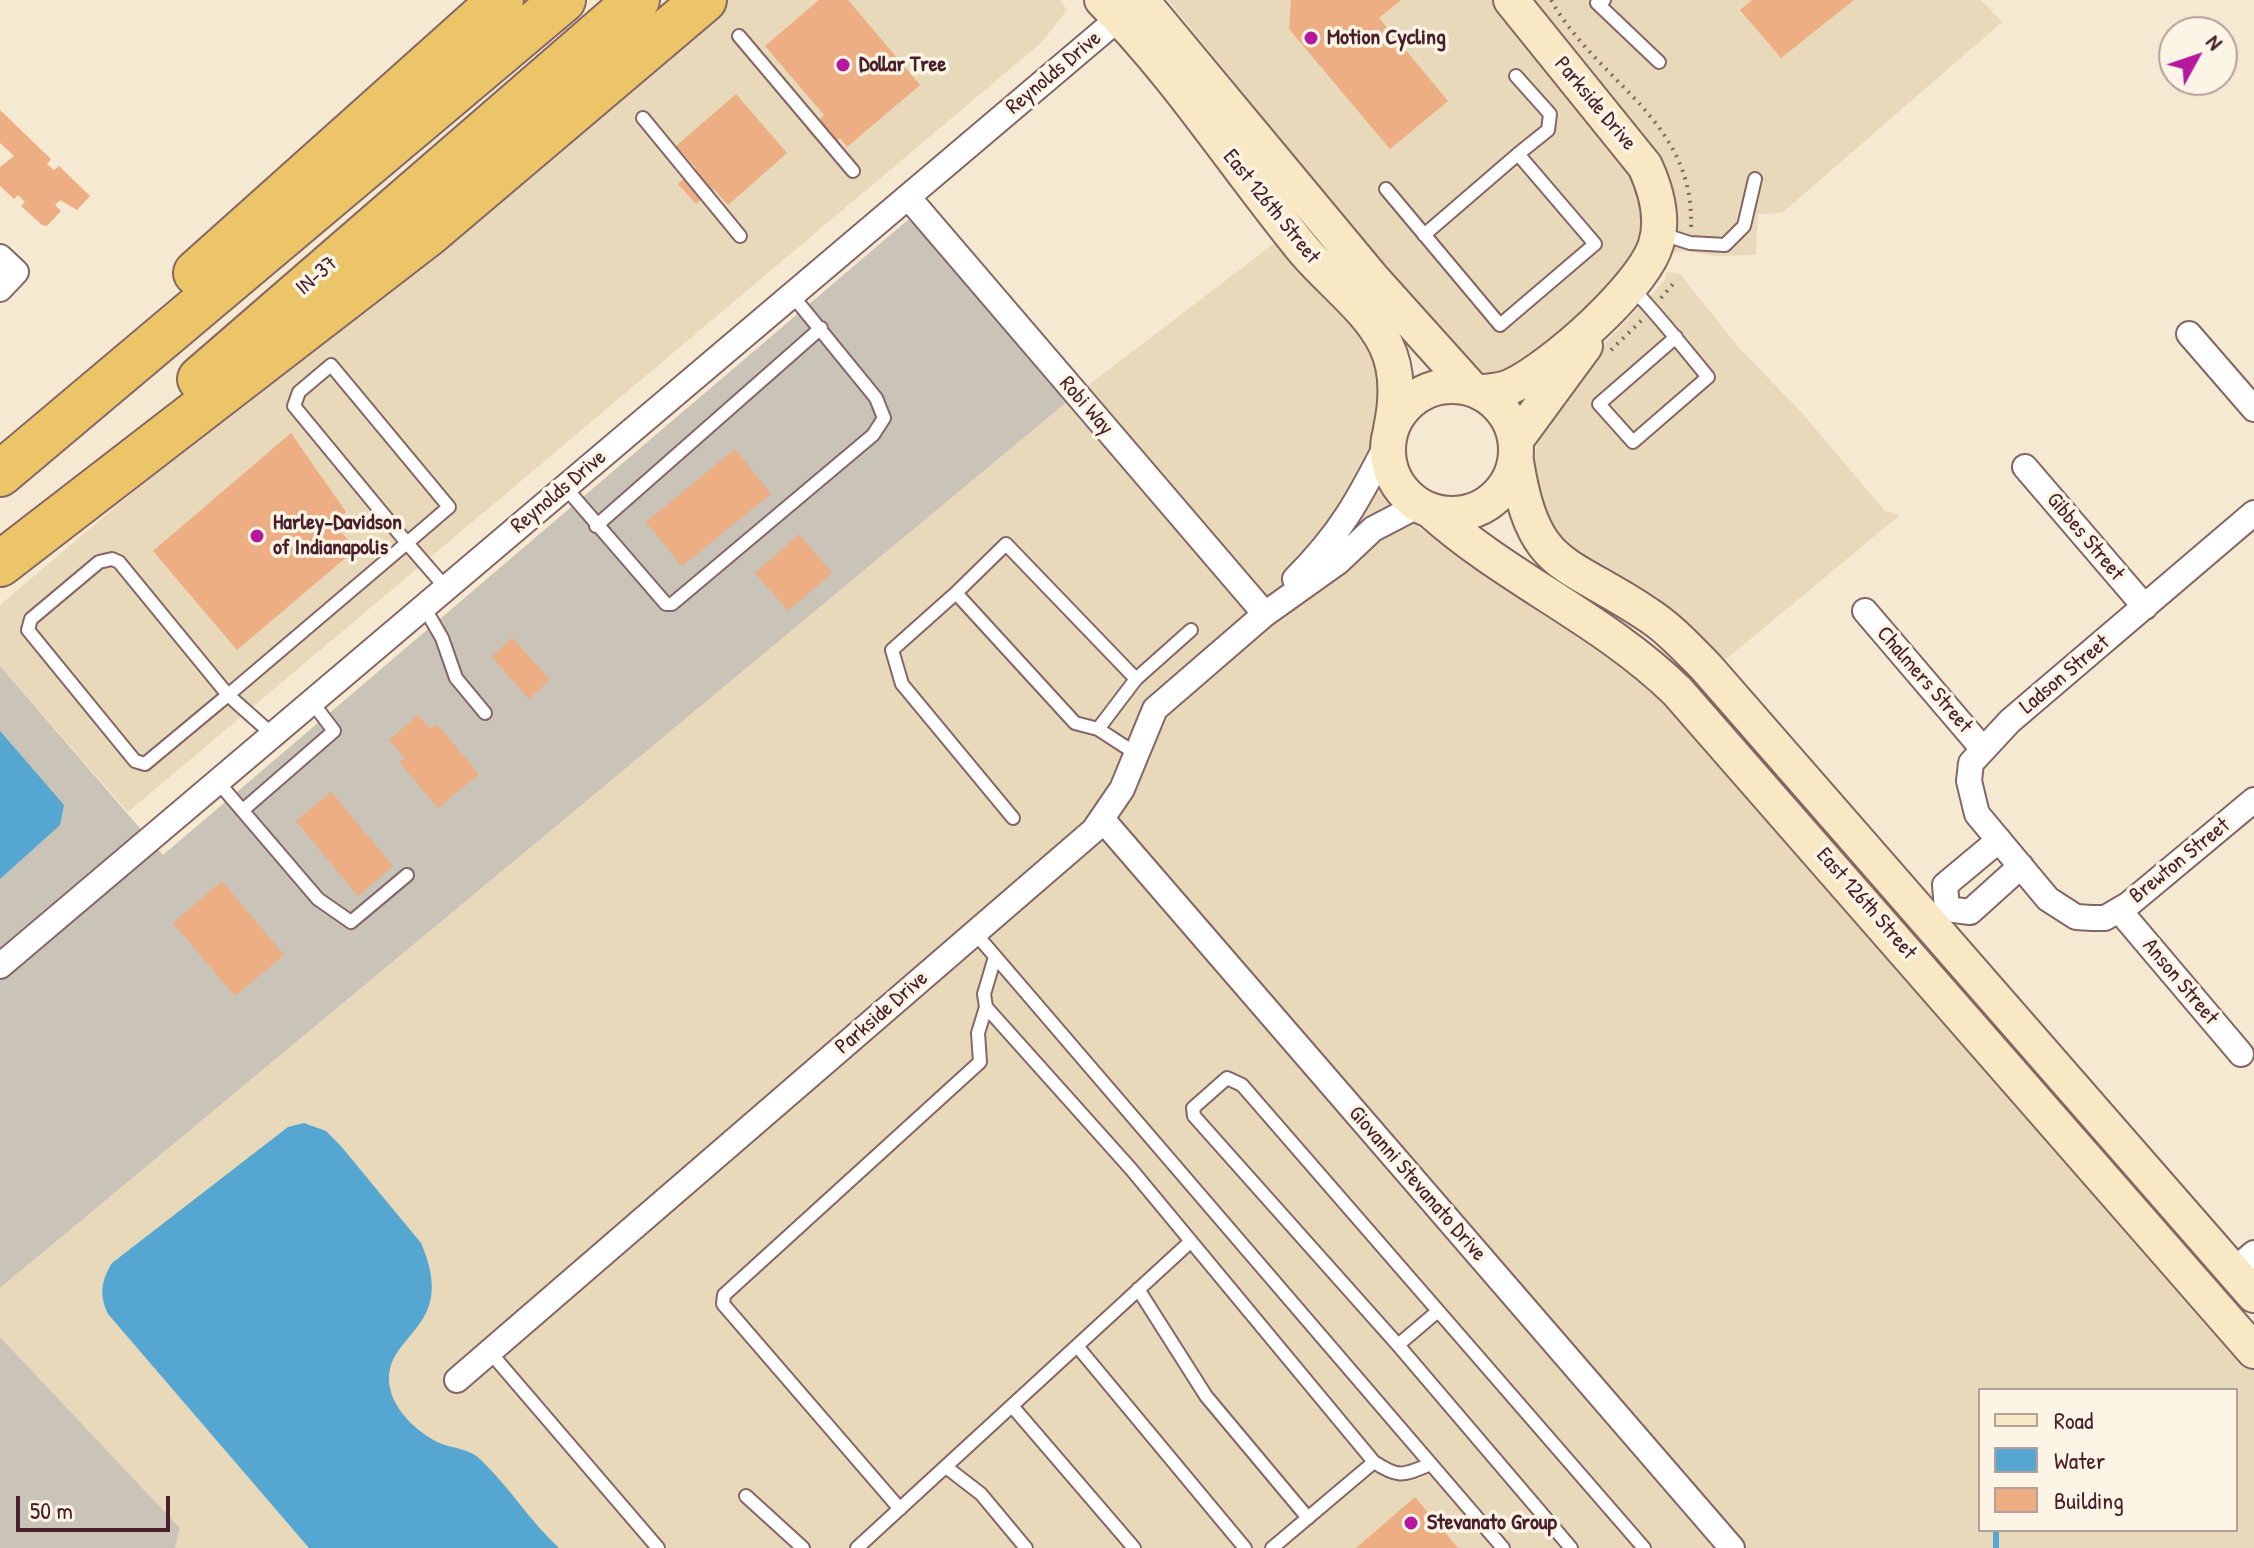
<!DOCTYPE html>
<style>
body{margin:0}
#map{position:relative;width:2254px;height:1548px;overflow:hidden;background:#f6e9d1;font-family:"Patrick Hand",sans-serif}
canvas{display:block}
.legend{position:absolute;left:1978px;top:1388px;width:260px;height:144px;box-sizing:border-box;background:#fcf5e5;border:2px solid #b59f9b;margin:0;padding:10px 14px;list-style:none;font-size:24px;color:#4a1f2b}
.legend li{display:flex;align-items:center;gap:16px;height:40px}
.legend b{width:40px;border:2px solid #b59f9b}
.north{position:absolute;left:2158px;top:16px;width:80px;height:80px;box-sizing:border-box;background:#fcf5e5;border:2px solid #b59f9b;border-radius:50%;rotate:50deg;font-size:22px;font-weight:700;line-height:32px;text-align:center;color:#4a1f2b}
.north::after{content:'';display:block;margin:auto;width:28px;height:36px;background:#b5179e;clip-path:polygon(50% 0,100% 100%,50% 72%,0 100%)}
.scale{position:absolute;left:16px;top:1496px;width:154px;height:36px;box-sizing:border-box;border:4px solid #4a1f2b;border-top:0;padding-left:10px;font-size:24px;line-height:28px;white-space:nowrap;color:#4a1f2b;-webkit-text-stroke:6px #fcf5e5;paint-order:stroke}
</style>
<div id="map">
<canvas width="2254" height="1548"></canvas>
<ul class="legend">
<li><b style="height:10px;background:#f8e8c3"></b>Road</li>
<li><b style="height:22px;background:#55a6d0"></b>Water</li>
<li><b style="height:22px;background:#ecae82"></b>Building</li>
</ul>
<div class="north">N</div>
<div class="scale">50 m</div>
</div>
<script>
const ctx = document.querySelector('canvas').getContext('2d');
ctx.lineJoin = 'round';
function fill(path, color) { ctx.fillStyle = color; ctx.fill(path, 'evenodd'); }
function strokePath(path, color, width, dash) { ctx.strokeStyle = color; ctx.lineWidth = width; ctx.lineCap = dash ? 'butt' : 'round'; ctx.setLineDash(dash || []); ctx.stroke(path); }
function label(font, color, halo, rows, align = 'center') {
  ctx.font = font + ' "Patrick Hand",sans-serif'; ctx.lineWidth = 7; ctx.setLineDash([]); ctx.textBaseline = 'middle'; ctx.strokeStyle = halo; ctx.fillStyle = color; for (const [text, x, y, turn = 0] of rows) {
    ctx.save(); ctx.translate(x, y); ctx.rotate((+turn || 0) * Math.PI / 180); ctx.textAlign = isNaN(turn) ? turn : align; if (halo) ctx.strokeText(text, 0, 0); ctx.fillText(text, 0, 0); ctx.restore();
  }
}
const built = new Path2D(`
 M712,0H1060L1067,10L1042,42L128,812L0,666V605Z
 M1168,0H1981L2002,22L1782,213L1758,214L1756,255L1715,256L1684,251L1639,261L1511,377L1483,376L1320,189Z
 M1280,239L1376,353L1382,387L1372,433L1390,497L1420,529L1618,654L1687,717L2254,1367V1548H175L180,1528L0,1337V1288L1074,396ZM1980,1390H2236V1530H1980Z
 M1666,272L1680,274L1740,349L1802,413L1885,511L1900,515L1725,660L1656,601L1622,578L1601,569L1562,540L1543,509L1533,466L1539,435L1577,372L1665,280Z`);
const industrial = new Path2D(`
 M909,219L1074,396L0,1288V666L163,855Z
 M0,1337L180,1528L175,1548H0Z`);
const water = new Path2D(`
 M0,731L64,805L60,825L0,879Z
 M304,1123L326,1131L340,1145L421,1243C460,1333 380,1332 390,1388C394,1411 421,1436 442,1444C456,1449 470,1449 481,1460C509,1487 530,1521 559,1548H309L108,1314C99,1295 101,1281 112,1263L288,1127Z`);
const stream = new Path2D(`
 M1996,1548V1530`);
const building = new Path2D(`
 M819,0H848L920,85L847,147L840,138L825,150L807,130L824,115L765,46Z
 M1291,0H1401L1379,18L1448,101L1390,149L1289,29Z
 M1752,0H1854L1781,58L1740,10Z
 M736,94L787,153L728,205L714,189L696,204L678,184L696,168L676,146Z
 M0,110L51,159L47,164L54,170L59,166L90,196L77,210L60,200L55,205L61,211L47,226L42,225L21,206L25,202L18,195L14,199L0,186V167L14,156L0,143Z
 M291,433L346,512L333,523L356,549L237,650L153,551Z
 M735,449L771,494L682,566L646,522Z
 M799,534L832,573L788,611L755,573Z
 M512,638L550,680L529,699L492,657Z
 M418,715L431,729L437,724L479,774L438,808L399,762L405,758L389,740Z
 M331,792L393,866L358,896L296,821Z
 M222,881L284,955L235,996L173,923Z
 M1415,1497L1458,1548H1356Z`);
const path = new Path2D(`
 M1551,0C1598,84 1695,119 1691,228
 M1661,298L1674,283
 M1611,350L1642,320`);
const lane = new Path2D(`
 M1604,0L1597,3L1659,62
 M739,36L853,171
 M643,118L740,236
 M1386,189L1500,325L1595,244L1518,154L1548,130L1550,114L1516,76
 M1662,234L1690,243L1725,245L1744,226L1755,179
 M1424,235L1518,154
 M1632,288C1659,316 1683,347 1708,377L1633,442L1599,404L1676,337
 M331,365L449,507L407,543L294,406L299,392Z
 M565,487L666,604H672L873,435L884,418L876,398L792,295
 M596,526L821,328
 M112,559L119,562L228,695L145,764L135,761L28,630L31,619L99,562Z
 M956,593L1006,544L1136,679
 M424,607L442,638L456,678L485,713
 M273,735L228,695L407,543L446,588
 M1135,753L1098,729L1136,679L1191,630
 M218,782L318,899L351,922L407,875
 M243,810L334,731L312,702
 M1013,818L902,684L892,650L956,593L1075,723L1098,729
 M975,933L1503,1548
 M995,957L984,994L986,1007L1131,1169L1374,1462C1400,1479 1403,1475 1431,1464
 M1138,1289L1206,1396L1308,1518
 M1398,1345L1438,1311
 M1077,1346L1245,1548
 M489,1351L658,1548
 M1012,1406L1134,1548
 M946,1467L981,1494L1026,1548
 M746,1496L803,1548
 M900,1509L723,1304L724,1295L980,1062L978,1033L986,1007
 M857,1548L1189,1243
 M1272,1548L1374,1462
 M1571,1548L1398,1345L1194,1116L1193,1108L1227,1078L1242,1085L1644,1548`);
const street = new Path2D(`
 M908,197L1265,614
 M0,257L16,272L0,289
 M2189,334L2254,409
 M2025,467L2145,607
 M2254,513L2010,721L1971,763L1969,781L1977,814L2048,899L2076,917L2092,918H2105L2129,904L2254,800
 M1295,579C1341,533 1359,499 1388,442
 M1865,611L1982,748
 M1102,819L1732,1548
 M1947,909L1945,885L1999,840
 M1947,909L1970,912L2021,866
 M2119,910L2241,1054
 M0,966L1119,18
 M2233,1271L2254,1253
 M457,1380L1094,830L1122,789L1155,709L1265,614L1338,562L1373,529L1419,505`);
const secondary = new Path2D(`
 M1102,0C1177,75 1235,166 1302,248C1328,280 1368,308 1386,345C1399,372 1397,401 1391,429
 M1141,0L1372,278L1470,387
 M1388 450a64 64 0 1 1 128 0a64 64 0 1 1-128 0Z
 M1482,392C1493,391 1502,391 1512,386C1551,368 1644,286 1656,244C1664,218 1656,190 1645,166L1511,0
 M1516,440L1585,346
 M1516,461C1533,571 1565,559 1647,614C1669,628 1687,648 1706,667L2254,1295
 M1430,510C1508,580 1602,618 1677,691L2254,1351`);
const highway = new Path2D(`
 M196,273L501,0
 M200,379L637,0
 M0,474L563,0
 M0,564L429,233L704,0`);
const markers = [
 [1311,38,8,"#b5179e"],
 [843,65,8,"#b5179e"],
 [257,536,8,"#b5179e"],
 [1411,1523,8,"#b5179e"]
];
const poiNames = [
 ["Motion Cycling",1327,38],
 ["Dollar Tree",859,65],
 ["Harley-Davidson",273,523],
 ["of Indianapolis",273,548],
 ["Stevanato Group",1427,1523]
];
const streetNames = [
 ["Reynolds Drive",1054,73,-40],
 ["Parkside Drive",1595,104,50],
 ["East 126th Street",1271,207,51],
 ["IN-37",317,276,-41],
 ["Robi Way",1086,406,49],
 ["Reynolds Drive",559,492,-40],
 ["Gibbes Street",2085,537,50],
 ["Ladson Street",2065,675,-40],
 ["Chalmers Street",1924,680,49],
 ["Brewton Street",2180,861,-39],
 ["East 126th Street",1866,904,49],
 ["Anson Street",2180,982,50],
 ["Parkside Drive",882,1013,-41],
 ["Giovanni Stevanato Drive",1417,1184,49]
];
fill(built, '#e8d9ba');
fill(industrial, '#c9c3b8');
fill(water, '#55a6d0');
strokePath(stream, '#55a6d0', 6);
fill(building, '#ecae82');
strokePath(lane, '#866665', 16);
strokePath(street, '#866665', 28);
strokePath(secondary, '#866665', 38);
strokePath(highway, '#866665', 48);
strokePath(path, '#866665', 4, [2, 6]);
strokePath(lane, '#fff', 12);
strokePath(street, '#fff', 24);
strokePath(secondary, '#f8e8c3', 34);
strokePath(highway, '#edc569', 44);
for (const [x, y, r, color] of markers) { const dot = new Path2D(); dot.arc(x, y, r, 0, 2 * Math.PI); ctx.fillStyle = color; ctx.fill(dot); strokePath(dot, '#fcf5e5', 3); }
label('bold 22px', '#4a1f2b', '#fcf5e5', poiNames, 'left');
label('22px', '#4a1f2b', '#fcf5e5', streetNames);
</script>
